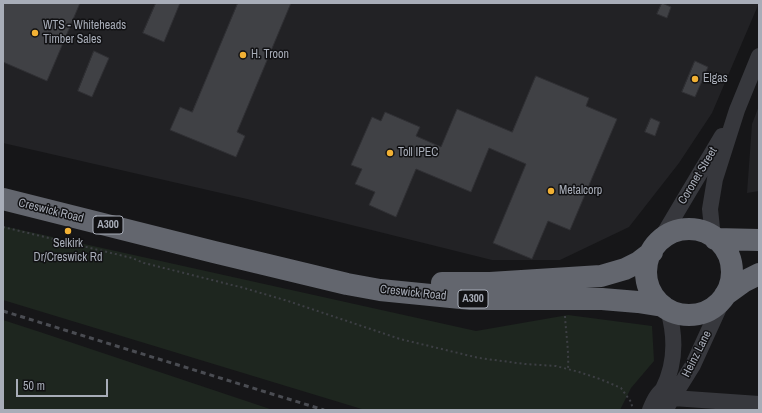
<!DOCTYPE html>
<style>
body{margin:0}
#map{position:relative;width:762px;height:413px;overflow:hidden;background:#161618;font-family:"Archivo Narrow",sans-serif}
canvas{display:block}
.frame{position:absolute;inset:0;border:4px solid #a8adb8;pointer-events:none}
.scale{position:absolute;left:16px;top:379px;width:92px;height:18px;box-sizing:border-box;border:2px solid #a8adb8;border-top:0;padding-left:5px;font-size:12px;line-height:14px;white-space:nowrap;color:#a8adb8;-webkit-text-stroke:3px #111113;paint-order:stroke}
</style>
<div id="map">
<canvas width="762" height="413"></canvas>
<div class="frame"></div>
<div class="scale">50 m</div>
</div>
<script>
const ctx = document.querySelector('canvas').getContext('2d');
ctx.lineJoin = 'round';
function fill(path, color) { ctx.fillStyle = color; ctx.fill(path, 'evenodd'); }
function strokePath(path, color, width, dash) { ctx.strokeStyle = color; ctx.lineWidth = width; ctx.lineCap = dash ? 'butt' : 'round'; ctx.setLineDash(dash || []); ctx.stroke(path); }
function label(font, color, halo, rows, align = 'center') {
  ctx.font = font + ' "Archivo Narrow",sans-serif'; ctx.lineWidth = 3; ctx.setLineDash([]); ctx.textBaseline = 'middle'; ctx.strokeStyle = halo; ctx.fillStyle = color; for (const [text, x, y, turn = 0] of rows) {
    ctx.save(); ctx.translate(x, y); ctx.rotate((+turn || 0) * Math.PI / 180); ctx.textAlign = isNaN(turn) ? turn : align; if (halo) ctx.strokeText(text, 0, 0); ctx.fillText(text, 0, 0); ctx.restore();
  }
}
const built = new Path2D(`
 M3,3H759L712,113L679,163L629,227L560,260H492L247,199L3,143Z
 M759,106V191L747,193L752,124Z`);
const green = new Path2D(`
 M3,226L476,331L568,315L652,326L654,361L631,388L620,410H365L3,300Z
 M3,320L40,332L273,410H3Z`);
const building = new Path2D(`
 M3,3H80L47,81L3,62Z
 M156,3H180L164,42L143,33Z
 M238,3H291L237,132L245,136L236,157L170,130L180,107L192,112Z
 M662,3L671,7L667,18L657,14Z
 M94,51L109,58L92,97L78,91Z
 M695,61L708,67L695,97L682,92Z
 M536,76L589,98L586,106L617,119L570,230L548,221L532,259L493,243L526,164L489,148L471,192L416,169L396,217L369,205L375,192L355,184L362,169L351,165L372,117L381,121L385,112L420,127L416,136L441,147L457,109L512,132Z
 M651,118L660,122L655,136L645,132Z`);
const path = new Path2D(`
 M3,227L132,258L144,263L244,288L288,301L400,339L479,358L525,364L556,366L579,372L600,379L621,388L631,402L633,410
 M565,316C566,334 569,351 568,369`);
const minor = new Path2D(`
 M713,238L710,209L715,179L737,110L759,56
 M659,242L722,136
 M666,394L673,398L759,404
 M650,410C652,405 654,400 657,396C659,393 661,392 663,389C676,363 676,337 668,310
 M665,410L693,365L724,297`);
const highway = new Path2D(`
 M3,199L214,252L347,284L380,290L471,299H602L638,302L663,306
 M646 272a43 43 0 1 1 86 0a43 43 0 1 1-86 0Z
 M715,239L759,240
 M442,283H490L601,276L625,269L639,262L652,252
 M725,295L743,282L759,274`);
const rail = new Path2D(`
 M3,311L324,410`);
const markers = [
 [35,33,4,"#f2b134"],
 [243,55,4,"#f2b134"],
 [695,79,4,"#f2b134"],
 [390,153,4,"#f2b134"],
 [551,191,4,"#f2b134"],
 [68,231,4,"#f2b134"]
];
const shields = [
 [108,225,30],
 [473,299,30]
];
const shieldNames = [
 ["A300",108,225],
 ["A300",473,299]
];
const poiNames = [
 ["WTS - Whiteheads",43,26],
 ["Timber Sales",43,40],
 ["H. Troon",251,55],
 ["Elgas",703,79],
 ["Toll IPEC",398,153],
 ["Metalcorp",559,191],
 ["Selkirk",68,244,"center"],
 ["Dr/Creswick Rd",68,258,"center"]
];
const streetNames = [
 ["Coronet Street",698,176,-59],
 ["Creswick Road",51,211,14],
 ["Creswick Road",413,293,6],
 ["Heinz Lane",697,354,-63]
];
fill(built, '#222225');
fill(green, '#1e261f');
fill(building, '#404145');
strokePath(building, '#303034', 1);
strokePath(path, '#3d3f44', 2, [2, 3]);
strokePath(minor, '#37383d', 16);
strokePath(highway, '#63666e', 22);
strokePath(rail, '#4a4c52', 3, [5, 4]);
for (const [x, y, r, color] of markers) { const dot = new Path2D(); dot.arc(x, y, r, 0, 2 * Math.PI); ctx.fillStyle = color; ctx.fill(dot); strokePath(dot, '#111113', 1.5); }
for (const [x, y, w] of shields) { const box = new Path2D(); box.roundRect(x - w / 2, y - 9, w, 18, 3); ctx.fillStyle = '#111113'; ctx.fill(box); strokePath(box, '#a8adb8', 1); }
label('bold 11px', '#a8adb8', null, shieldNames);
label('12px', '#a8adb8', '#111113', poiNames, 'left');
label('12px', '#a8adb8', '#111113', streetNames);
</script>
